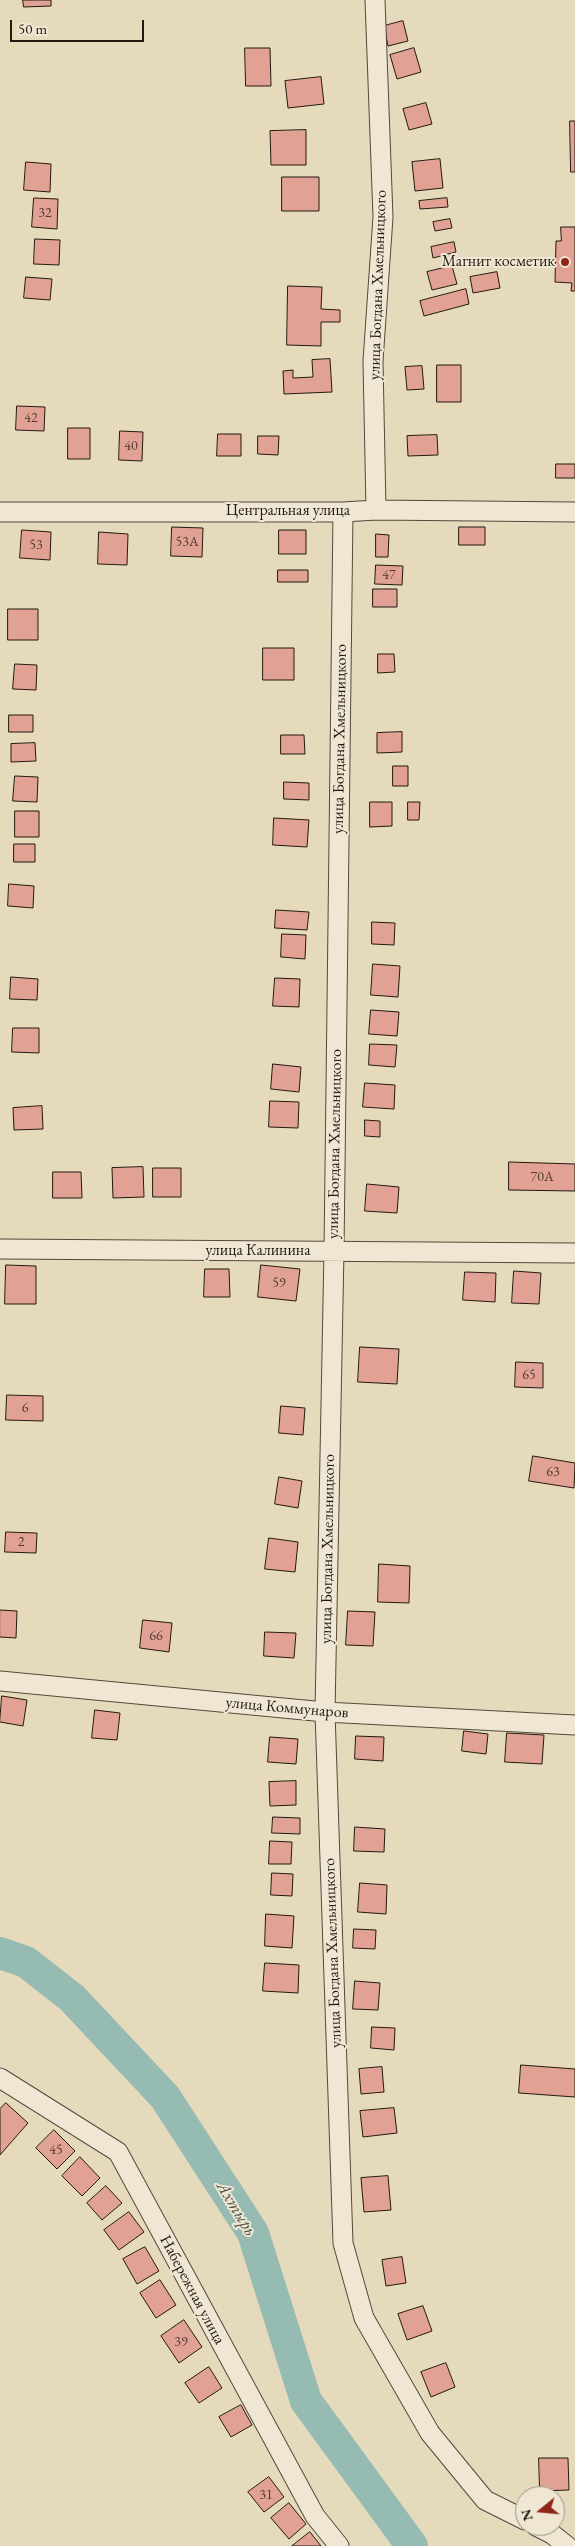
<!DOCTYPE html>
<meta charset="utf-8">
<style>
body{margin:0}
#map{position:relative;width:575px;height:2546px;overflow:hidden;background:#e6dabd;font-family:"EB Garamond",serif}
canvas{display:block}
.north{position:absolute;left:515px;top:2486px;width:50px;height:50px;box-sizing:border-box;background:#efe7d4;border:1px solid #9d9586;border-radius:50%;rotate:253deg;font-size:14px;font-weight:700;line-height:20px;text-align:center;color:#231910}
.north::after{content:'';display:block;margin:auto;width:18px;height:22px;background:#8f2418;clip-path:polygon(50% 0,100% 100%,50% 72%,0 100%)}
.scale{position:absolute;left:10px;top:20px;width:134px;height:22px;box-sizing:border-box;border:2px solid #231910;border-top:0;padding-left:6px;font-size:15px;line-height:18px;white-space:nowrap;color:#231910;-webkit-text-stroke:4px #efe7d4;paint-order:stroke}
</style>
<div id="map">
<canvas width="575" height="2546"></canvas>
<div class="north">N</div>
<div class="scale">50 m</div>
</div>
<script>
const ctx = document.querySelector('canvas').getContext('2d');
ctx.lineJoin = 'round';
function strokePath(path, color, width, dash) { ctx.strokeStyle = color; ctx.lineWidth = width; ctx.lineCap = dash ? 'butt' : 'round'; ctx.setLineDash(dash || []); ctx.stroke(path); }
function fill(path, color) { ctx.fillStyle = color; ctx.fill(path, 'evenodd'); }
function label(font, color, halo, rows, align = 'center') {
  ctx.font = font + ' "EB Garamond",serif'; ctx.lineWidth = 4; ctx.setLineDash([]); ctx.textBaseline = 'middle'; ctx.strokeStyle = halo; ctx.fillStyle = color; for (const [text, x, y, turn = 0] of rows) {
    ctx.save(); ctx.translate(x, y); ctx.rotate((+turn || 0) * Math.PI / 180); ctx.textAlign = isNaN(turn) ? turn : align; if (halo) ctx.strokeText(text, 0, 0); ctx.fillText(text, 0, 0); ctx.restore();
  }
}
const river = new Path2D(`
 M0,1953L26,1962L72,1998L165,2097L253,2233L306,2401L412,2546`);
const building = new Path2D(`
 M23,0H51V6L24,7Z
 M403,21L408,41L388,46L384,26Z
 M245,48H270L271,86H246Z
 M414,48L421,72L397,79L390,55Z
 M321,77L324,104L288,108L285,81Z
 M426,103L432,124L409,130L403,109Z
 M570,121H575V172H571Z
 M306,130V165H271L270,131Z
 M440,159L443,188L415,191L412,162Z
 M26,162L51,164L50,192L24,190Z
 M282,177H319V211H282Z
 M34,198L58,199L57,229L32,227Z
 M447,198L448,207L420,209L419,201Z
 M450,219L452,228L435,231L433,222Z
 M561,227H575V291H571L572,283L555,282L556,241H561Z
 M35,239L60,240L59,265L34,264Z
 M454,242L456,252L433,258L431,247Z
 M452,266L457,284L432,290L427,272Z
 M497,272L500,288L473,293L470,277Z
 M26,277L52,279L50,300L24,298Z
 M288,286L322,287L321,309L340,310V322H321V346L287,345Z
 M466,289L469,304L424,316L420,301Z
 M330,359L332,392L284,394L283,371L293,370V378L313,377L312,360Z
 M437,365H461V402H437Z
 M422,366L424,389L407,390L405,367Z
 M17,406L45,407L44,431L16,430Z
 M68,428H90V459H68Z
 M120,431L143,432L142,461L119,460Z
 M218,434H241V456H217Z
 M437,435L438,455L408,456L407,436Z
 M258,436H279L278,455L258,454Z
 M556,464H575V478H556Z
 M172,527L203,528L202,557L171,556Z
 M459,527H485V545H459Z
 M22,530L51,532L50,560L20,558Z
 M279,530H306V554H279Z
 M99,532L128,534L127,565L98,564Z
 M376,534L389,535L388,557H376Z
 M376,565L403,566L402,585L375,584Z
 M278,570H308V582H278Z
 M373,589H397V607H373Z
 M8,609H38V640H8Z
 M263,648H294V680H263Z
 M378,654H394L395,672L378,673Z
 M15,664L37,665L36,690L13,689Z
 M9,715H33V732H9Z
 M402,732V752L377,753V733Z
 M281,735H304L305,754H281Z
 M35,743L36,761L11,762V744Z
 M393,766H408V786H393Z
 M15,776L38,777L37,802L13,801Z
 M284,782L309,783V800L284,799Z
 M370,802H392V826L370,827Z
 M408,802H420L419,820H408Z
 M15,811H39V837H15Z
 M274,818L309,820L307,847L273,845Z
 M14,844H35V862H14Z
 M9,884L34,886L33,908L8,906Z
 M276,910L309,912L307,930L275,928Z
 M372,922L395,923L394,945L372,944Z
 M282,934L306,935L305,959L281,957Z
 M373,964L400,966L398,997L371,995Z
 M11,977L38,979L37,1000L10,999Z
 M275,978L300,979L299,1007L273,1006Z
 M371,1010L399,1012L397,1036L369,1034Z
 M13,1028H39V1053L12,1052Z
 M370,1044L397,1045L395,1067L369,1065Z
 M273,1064L301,1067L299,1092L271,1089Z
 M365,1083L395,1085L394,1109L363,1107Z
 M270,1101L299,1102L298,1128L269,1127Z
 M42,1106L43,1129L14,1130L13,1108Z
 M365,1120L380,1121V1137L365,1136Z
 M509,1162L575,1164V1191L509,1190Z
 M143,1167L144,1197L113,1198L112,1168Z
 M153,1168H181V1197H153Z
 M53,1172H81L82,1198H53Z
 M367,1184L399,1187L397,1213L365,1211Z
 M6,1265L36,1266V1304H5Z
 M261,1265L300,1269L296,1301L258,1297Z
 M205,1269H229L230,1297H204Z
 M514,1271L541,1273L539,1304L512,1303Z
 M465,1272L496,1273L495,1302L463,1300Z
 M360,1347L399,1349L397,1384L358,1382Z
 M516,1362L543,1363V1388L515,1387Z
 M7,1395L43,1396V1421L6,1420Z
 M281,1406L305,1408L303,1435L279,1433Z
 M533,1456L575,1463L574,1488L529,1481Z
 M279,1477L302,1481L298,1508L275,1504Z
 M6,1532L37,1533L36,1553L5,1552Z
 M269,1538L298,1542L295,1572L265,1569Z
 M379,1564L410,1566L409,1603L378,1602Z
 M0,1610L17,1611L16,1638L0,1637Z
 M348,1611L375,1612L373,1646L346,1645Z
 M143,1620L172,1623L169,1652L140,1648Z
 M265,1632L296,1633L294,1658L264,1656Z
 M2,1696L27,1700L23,1726L0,1722Z
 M95,1710L120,1713L117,1740L92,1738Z
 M464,1731L488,1734L486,1754L462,1751Z
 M507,1733L544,1735L542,1764L505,1762Z
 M356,1736L384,1737L383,1761L355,1759Z
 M270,1737L298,1739L296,1764L268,1762Z
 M296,1781V1805L270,1806L269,1782Z
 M273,1817L300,1818V1834L272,1833Z
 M355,1827L385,1829L384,1852L354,1851Z
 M270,1841L292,1842L291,1864H269Z
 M272,1873L293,1874L292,1896L271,1895Z
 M360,1883L387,1885L386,1914L358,1912Z
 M266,1914L294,1916L292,1948L265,1946Z
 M354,1929L376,1930L375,1949L353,1948Z
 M265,1963L299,1965L298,1993L263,1991Z
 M355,1981L380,1983L378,2010L353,2009Z
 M372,2027L395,2028L394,2050L371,2048Z
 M521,2065L575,2069V2097L519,2093Z
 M382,2067L384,2092L361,2094L359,2069Z
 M6,2103L28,2123L0,2155V2109Z
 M394,2108L397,2133L363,2137L360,2111Z
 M54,2130L75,2151L57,2169L36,2148Z
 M80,2157L100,2178L82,2196L62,2176Z
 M388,2176L391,2210L364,2212L361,2178Z
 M106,2186L122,2203L102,2220L87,2203Z
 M129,2212L144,2232L119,2250L104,2230Z
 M145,2247L159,2271L137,2284L123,2259Z
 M402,2257L406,2283L386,2286L382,2260Z
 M160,2280L176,2305L156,2318L140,2293Z
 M423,2306L432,2331L407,2340L398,2314Z
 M184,2320L202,2347L179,2363L161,2336Z
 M446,2363L455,2387L431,2397L421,2372Z
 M209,2367L222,2388L199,2403L185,2383Z
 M241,2405L252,2425L231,2437L219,2417Z
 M539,2458H568L569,2490L540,2491Z
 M269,2477L284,2497L264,2512L248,2492Z
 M289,2503L306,2524L289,2539L271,2518Z
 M310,2532L321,2546H292Z`);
const street = new Path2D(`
 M375,0L383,217L373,361L376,510
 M0,512H343L376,510L575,512
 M343,512L334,1251L325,1712L343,2243L364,2318L430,2433L485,2500L525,2520
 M0,1249L575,1253
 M0,1681L325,1712L575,1725
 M0,2078L118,2152L315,2516L339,2546
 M536,2526L552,2534L567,2546`);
const markers = [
 [565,262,5,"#8f2418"]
];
const numberNames = [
 ["32",45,213],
 ["42",31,418],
 ["40",131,446],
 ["53А",187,542],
 ["53",36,545],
 ["47",389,575],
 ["70А",542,1177],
 ["59",279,1283],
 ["65",529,1375],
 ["6",25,1408],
 ["63",553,1472],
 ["2",21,1542],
 ["66",156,1636],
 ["45",56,2150],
 ["39",181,2342],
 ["31",266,2495]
];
const poiNames = [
 ["Магнит косметик",555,262]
];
const streetNames = [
 ["улица Богдана Хмельницкого",378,285,-88],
 ["Центральная улица",288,511],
 ["улица Богдана Хмельницкого",340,739,-89],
 ["улица Богдана Хмельницкого",335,1144,-89],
 ["улица Калинина",258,1251],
 ["улица Богдана Хмельницкого",328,1549,-89],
 ["улица Коммунаров",287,1708,5],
 ["улица Богдана Хмельницкого",333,1953,-92],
 ["Набережная улица",192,2290,62]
];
const waterNames = [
 ["Ахтырь",236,2209,59]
];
strokePath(river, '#96bbb2', 32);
fill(building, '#e1a195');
strokePath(building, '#231910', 1);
strokePath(street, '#54493b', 21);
strokePath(street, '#efe7d4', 19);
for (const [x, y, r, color] of markers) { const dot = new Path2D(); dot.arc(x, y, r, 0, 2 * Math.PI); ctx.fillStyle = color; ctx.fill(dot); strokePath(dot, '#efe7d4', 2); }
label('14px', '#523b31', null, numberNames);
label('16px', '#231910', '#efe7d4', poiNames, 'right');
label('16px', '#231910', '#efe7d4', streetNames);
label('italic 18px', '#4b5249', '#efe7d4', waterNames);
</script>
